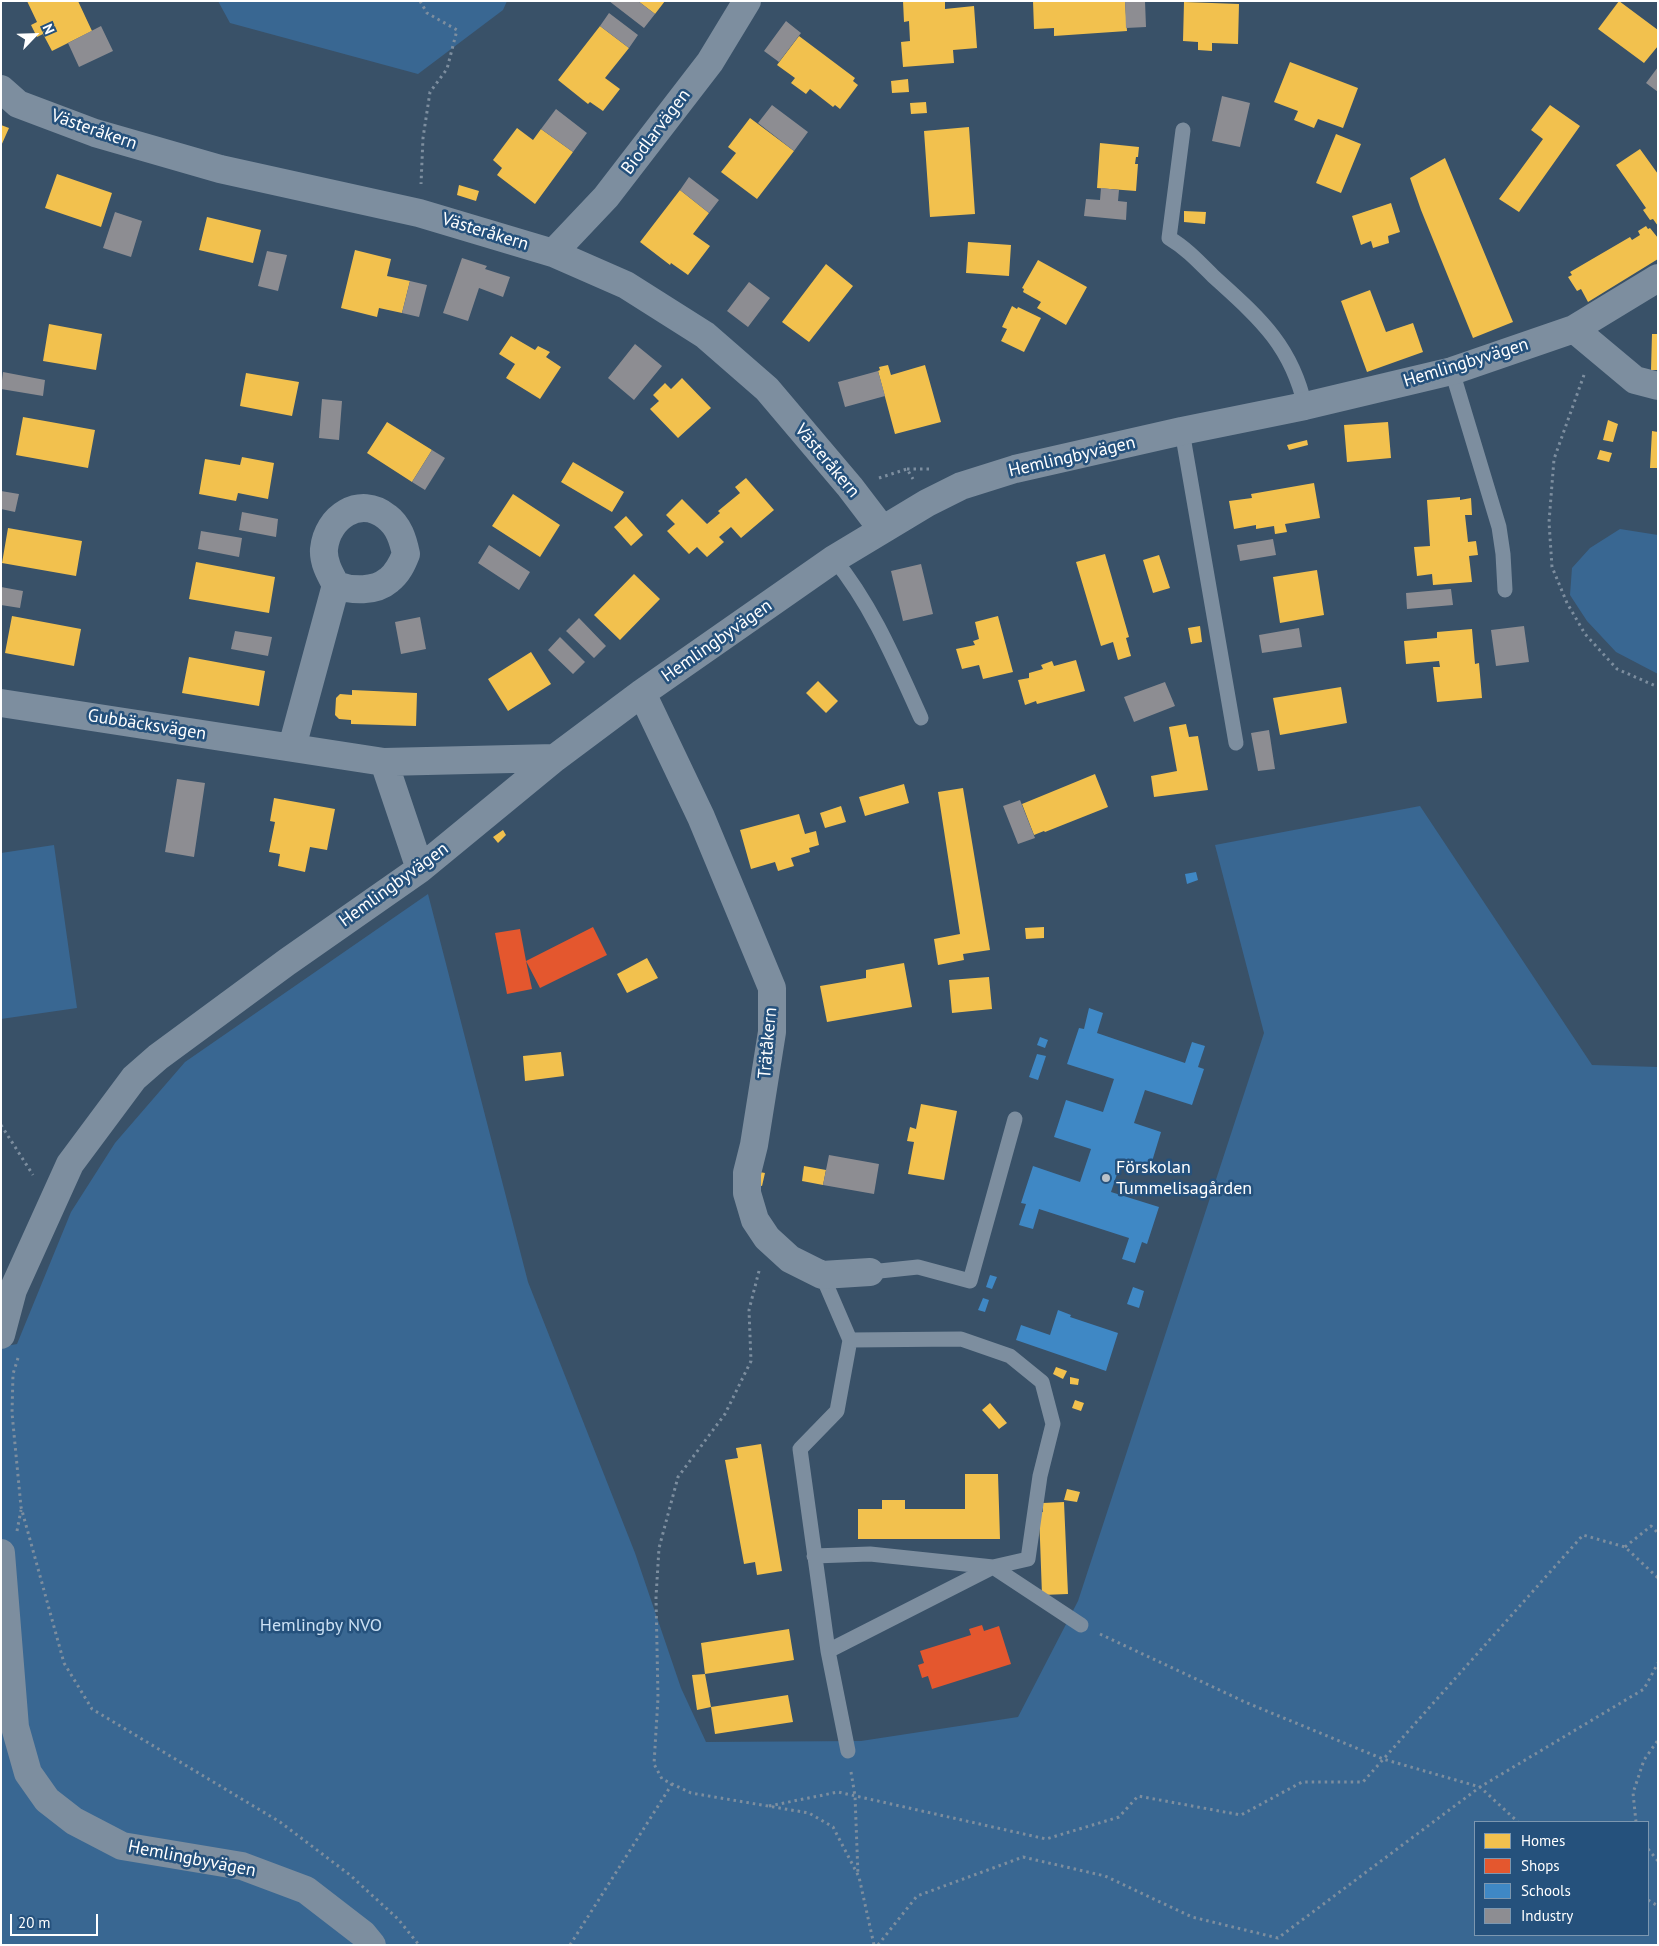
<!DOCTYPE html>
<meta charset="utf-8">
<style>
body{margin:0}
#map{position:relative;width:1659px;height:1946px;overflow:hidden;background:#395168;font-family:"PT Sans",sans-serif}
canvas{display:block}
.frame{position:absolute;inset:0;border:2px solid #fff;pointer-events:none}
.legend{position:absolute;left:1474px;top:1821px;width:175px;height:115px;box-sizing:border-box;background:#25517c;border:1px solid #7c97b0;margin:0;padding:6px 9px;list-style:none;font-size:15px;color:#fff}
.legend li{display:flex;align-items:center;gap:10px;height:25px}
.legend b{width:25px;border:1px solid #7c97b0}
.north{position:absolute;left:10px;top:10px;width:50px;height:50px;-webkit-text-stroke:4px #25517c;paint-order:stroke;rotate:66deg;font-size:14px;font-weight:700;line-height:20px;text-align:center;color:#fff}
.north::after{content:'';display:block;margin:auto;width:18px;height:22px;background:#fff;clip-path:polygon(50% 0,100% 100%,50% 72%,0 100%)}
.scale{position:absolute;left:10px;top:1914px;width:88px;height:22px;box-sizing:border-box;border:2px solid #fff;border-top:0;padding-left:6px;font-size:15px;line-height:18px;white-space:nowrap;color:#fff;-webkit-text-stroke:4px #25517c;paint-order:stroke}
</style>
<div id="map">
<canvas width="1659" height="1946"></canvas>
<div class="frame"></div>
<ul class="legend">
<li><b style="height:14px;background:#f2c14e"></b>Homes</li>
<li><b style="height:14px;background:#e4572e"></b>Shops</li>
<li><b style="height:14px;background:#3f88c5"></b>Schools</li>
<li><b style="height:14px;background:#8d8d92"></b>Industry</li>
</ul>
<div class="north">N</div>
<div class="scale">20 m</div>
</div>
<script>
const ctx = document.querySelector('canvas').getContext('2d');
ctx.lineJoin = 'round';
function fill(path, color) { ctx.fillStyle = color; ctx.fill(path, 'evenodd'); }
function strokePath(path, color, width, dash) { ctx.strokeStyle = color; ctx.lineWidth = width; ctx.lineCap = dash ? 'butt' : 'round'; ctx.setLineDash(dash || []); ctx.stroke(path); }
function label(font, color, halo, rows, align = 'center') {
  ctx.font = font + ' "PT Sans",sans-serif'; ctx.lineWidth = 5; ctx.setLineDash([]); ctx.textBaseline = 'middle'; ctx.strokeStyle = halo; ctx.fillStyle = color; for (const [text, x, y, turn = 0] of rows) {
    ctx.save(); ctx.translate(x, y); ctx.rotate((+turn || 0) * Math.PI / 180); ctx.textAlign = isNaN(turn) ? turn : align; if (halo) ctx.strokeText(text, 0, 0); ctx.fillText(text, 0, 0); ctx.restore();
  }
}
const green = new Path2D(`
 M218,1H507L503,10L418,74L230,23Z
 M1620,529L1658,535V674L1616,652L1587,621L1570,595L1572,568L1590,548Z
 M1420,806L1592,1065L1658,1067V1945H1V1347L17,1344L71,1212L115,1143L185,1062L428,894L528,1282L635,1553L681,1688L706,1742L861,1741L1018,1717L1078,1601L1264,1033L1215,845ZM1475,1822H1648V1935H1475Z
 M54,845L77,1008L1,1019V853Z`);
const homes = new Path2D(`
 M27,1H78L92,31L52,51L43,34L37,37L31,25L37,22Z
 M638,1H665L655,14Z
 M903,1H945V9L974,6L977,48L953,50L954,63L903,67L901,42L910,41L909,21L904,22Z
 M1033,1H1125L1127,31L1054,36V28L1034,29Z
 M1619,1L1658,30V46L1644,63L1598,29Z
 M1184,2L1239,4L1238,44L1212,43V51L1198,50V42L1183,41Z
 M600,26L629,48L605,78L620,89L603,111L590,102L588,104L558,80Z
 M799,36L855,78L853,81L858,85L840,109L835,105L833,107L810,89L806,94L791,83L795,78L777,65Z
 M1290,62L1358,88L1343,128L1318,119L1314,128L1294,120L1298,111L1274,102Z
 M908,79L909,92L892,93L891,81Z
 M926,102L927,113L911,114L910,103Z
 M1550,105L1580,126L1519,212L1499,199L1543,139L1531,130Z
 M750,118L794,151L757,199L721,172L736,153L728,147Z
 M1,125L9,128L1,146Z
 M969,127L975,214L930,217L924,131Z
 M517,128L533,140L541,129L573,152L535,204L497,175L502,168L493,160Z
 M1336,134L1361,144L1341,193L1316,183Z
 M1100,143L1139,147L1138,157H1136L1135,164H1138L1136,191L1097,188Z
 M1640,149L1658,174V226L1653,219L1650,220L1643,210L1646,208L1616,165Z
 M1445,158L1513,322L1473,338L1421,210L1410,178Z
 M57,174L112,193L101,227L45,208Z
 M459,185L479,191L476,201L457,195Z
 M680,190L709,213L693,234L710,246L688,275L671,263L670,265L640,242Z
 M1391,203L1400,232L1388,236L1389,243L1373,248L1371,241L1361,245L1352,216Z
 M1184,211L1206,212L1205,224L1184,222Z
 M207,217L261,230L253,263L199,250Z
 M1646,226L1648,229L1650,228L1658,238V259L1588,302L1581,289L1577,291L1568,277L1572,275L1570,272L1630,237L1632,240L1640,235L1638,231Z
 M968,242L1011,245L1009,276L966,273Z
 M355,250L391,259L387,276L410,281L402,313L379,308L377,317L341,308Z
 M1038,260L1087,287L1066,325L1037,308L1041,302L1023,292L1024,289L1022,288Z
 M826,264L853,286L809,342L782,322Z
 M1370,290L1386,332L1413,323L1423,352L1367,372L1341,301Z
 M1012,306L1017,309L1018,307L1041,318L1024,352L1001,341L1007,329L1002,327Z
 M49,324L102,334L96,370L43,361Z
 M1652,334H1658V370H1651Z
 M511,336L535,350L538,346L550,352L546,357L561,367L540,399L506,378L515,364L499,354Z
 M888,365L891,375L925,365L941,422L895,434L878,371L880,370L879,367Z
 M246,373L299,382L292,416L240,406Z
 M682,378L711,408L678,438L650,409L659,401L653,395L665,383L671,389Z
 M23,417L95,430L88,468L16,455Z
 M1608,420L1618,424L1613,442L1603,440Z
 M387,422L432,450L412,482L367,453Z
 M1388,422L1391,458L1347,462L1344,425Z
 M1652,431L1658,432V468H1650Z
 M1307,440L1308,445L1289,450L1287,445Z
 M1600,450L1612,453L1609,462L1597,459Z
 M242,457L274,463L268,499L238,493L236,501L199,494L205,459L240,465Z
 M573,462L624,492L612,512L561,482Z
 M746,478L774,510L741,538L731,527L719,537L724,542L707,557L697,547L689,554L667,531L675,524L666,515L682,499L707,524L720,513L718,511L740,493L735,487Z
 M1314,483L1320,518L1285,524L1287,532L1275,534L1274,526L1256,529V525L1234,529L1229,501L1252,498L1251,494Z
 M513,494L560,525L540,557L492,526Z
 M1460,497V500L1471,498L1472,515H1465L1468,542L1476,541L1478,555L1469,556L1472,582L1433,585L1432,574L1417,576L1414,547L1430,546L1427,500Z
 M626,516L643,535L631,546L614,527Z
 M8,528L82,541L76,576L2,563Z
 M1105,554L1129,637L1126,638L1131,656L1118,660L1113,642L1101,646L1076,562Z
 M1159,555L1170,588L1153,593L1143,560Z
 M196,562L275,577L269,613L189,599Z
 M1317,570L1324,615L1280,623L1273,577Z
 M634,574L660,599L620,640L594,615Z
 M12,616L81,629L74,666L5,653Z
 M998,616L1013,672L983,679L979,665L962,669L956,649L975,645L973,641L979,639L975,622Z
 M1200,626L1202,642L1191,644L1188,628Z
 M1472,629L1475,664L1479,663L1482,698L1437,702L1433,667H1440L1439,661L1406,664L1404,641L1437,638V632Z
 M531,652L551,684L508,711L488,679Z
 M189,657L265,671L259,706L182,693Z
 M1076,660L1085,691L1037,704L1036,701L1025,705L1018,680L1029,678V673L1043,669L1041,665L1052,661L1054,666Z
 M818,681L838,701L826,713L806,693Z
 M1341,687L1347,723L1280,735L1273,698Z
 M352,690L417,693L416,726L351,724V720L339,719L335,715L336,698L340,694L352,695Z
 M1186,724L1189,737L1198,736L1208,790L1154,797L1151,776L1177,771L1169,727Z
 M1095,774L1108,807L1045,832L1044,831L1034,835L1022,804Z
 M904,784L909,803L865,816L859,797Z
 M963,788L990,950L963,954L964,960L938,965L934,939L960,934L938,792Z
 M274,798L335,809L327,850L310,847L305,872L278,866L280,854L269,852L275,822L270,821Z
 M841,806L846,822L825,828L820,813Z
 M799,814L805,834L816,831L819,845L809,848L810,852L791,858L794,866L778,871L775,862L751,869L740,830Z
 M503,830L506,835L498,843L493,837Z
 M1044,927V938L1026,939L1025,928Z
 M647,958L658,978L627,993L617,974Z
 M904,963L912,1007L827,1022L820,986L866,978V970Z
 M989,977L992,1009L952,1013L949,980Z
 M561,1052L564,1076L525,1081L523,1056Z
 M921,1104L957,1111L944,1180L908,1174L914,1142L907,1141L910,1127L916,1129Z
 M804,1166L826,1170L823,1185L802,1181Z
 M754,1171L765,1173L762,1186L752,1184Z
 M1056,1367L1067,1371L1063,1379L1053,1374Z
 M1070,1377L1079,1379L1078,1385L1070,1384Z
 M1075,1400L1084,1403L1081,1411L1072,1408Z
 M990,1403L1007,1423L999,1429L982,1410Z
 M761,1444L782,1571L757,1575L755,1562L744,1564L725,1460L738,1458L736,1448Z
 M965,1474H998L1000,1539H858V1509H882V1500H905V1509H965Z
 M1067,1489L1080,1492L1077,1502L1064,1500Z
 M1064,1502L1068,1594L1042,1595L1039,1512H1043V1503Z
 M789,1629L794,1660L705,1674L701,1643Z
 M705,1674L711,1707L697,1710L692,1675Z
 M788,1695L793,1722L715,1734L711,1707Z`);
const shops = new Path2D(`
 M593,927L607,955L540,988L526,961L532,989L507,994L495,933L520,929L526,961Z
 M982,1625L984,1631L999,1626L1011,1664L932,1689L928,1676L922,1678L918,1665L924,1663L920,1651L971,1635L969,1629Z`);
const schools = new Path2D(`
 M1196,872L1198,880L1187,884L1185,874Z
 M1089,1008L1103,1013L1097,1033L1185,1063L1192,1042L1205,1046L1198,1067L1204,1069L1192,1105L1145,1090L1134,1123L1161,1132L1150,1168L1122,1159L1111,1192L1159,1207L1147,1244L1142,1242L1135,1263L1122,1259L1129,1238L1039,1209L1033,1229L1019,1225L1026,1204L1021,1203L1033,1166L1080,1182L1091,1149L1054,1137L1066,1100L1103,1112L1114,1079L1067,1064L1079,1028L1084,1029Z
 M1040,1037L1048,1040L1045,1048L1037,1045Z
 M1037,1054L1046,1056L1038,1080L1029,1077Z
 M990,1275L997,1277L992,1289L986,1287Z
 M1133,1287L1144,1291L1139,1308L1127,1304Z
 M983,1298L989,1300L985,1312L978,1310Z
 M1058,1310L1071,1315L1070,1317L1118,1333L1106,1371L1016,1340L1021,1325L1050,1335Z`);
const industry = new Path2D(`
 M609,1H638L655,14L644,28Z
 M1125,1H1145L1146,27L1126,28Z
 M609,13L638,35L629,48L600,26Z
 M786,21L801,33L779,62L764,51Z
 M101,26L113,51L79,67L68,43Z
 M1658,67V92L1646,83Z
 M1222,96L1250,103L1240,147L1212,141Z
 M772,105L808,132L794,151L758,123Z
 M556,109L587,133L573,152L541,129Z
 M689,177L719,200L709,213L680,190Z
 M1101,188L1119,190L1118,201L1127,202L1126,220L1084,216L1086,199L1100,200Z
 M115,212L142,221L131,257L103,248Z
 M267,251L287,255L278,291L258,286Z
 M462,258L487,266L485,269L510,277L503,297L479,288L468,321L443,313Z
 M410,281L427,285L419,317L402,313Z
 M749,282L770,298L748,327L727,311Z
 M635,344L662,366L634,400L608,378Z
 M878,371L885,396L845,407L838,382Z
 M3,372L45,380L43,396L1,389Z
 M322,399L342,401L339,440L319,438Z
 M432,450L445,458L425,490L412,482Z
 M1,491L19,494L15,512L1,509Z
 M242,512L278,519L276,537L239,530Z
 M201,531L242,538L239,557L198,549Z
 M1273,539L1276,555L1240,561L1237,545Z
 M489,545L530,572L519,590L478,563Z
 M921,564L933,614L903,621L891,571Z
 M1,587L23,591L20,608L1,605Z
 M1451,589L1453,605L1407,609L1406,593Z
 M420,617L426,649L401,654L395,622Z
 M579,618L606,646L594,658L566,631Z
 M1524,626L1529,662L1496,666L1491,630Z
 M1299,628L1302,647L1262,653L1259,635Z
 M235,631L272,637L268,656L231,649Z
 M560,637L585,662L573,674L548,650Z
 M1165,682L1175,706L1134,722L1124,697Z
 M1269,730L1275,769L1258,771L1251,733Z
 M177,779L205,783L194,857L165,852Z
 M1020,800L1035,838L1018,844L1003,806Z
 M829,1155L879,1164L874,1194L823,1185Z`);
const path = new Path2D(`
 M420,1L427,13L457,30L447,69L430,92L423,138L421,184
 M1584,375L1554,459L1549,522L1552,567L1567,603L1585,634L1617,669L1658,687
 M907,469H929
 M879,478L907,469L913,479
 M1,1125L33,1175
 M759,1271L749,1310L751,1361L725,1414L678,1477L659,1548L656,1597L658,1698L654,1764L662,1779L691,1793L809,1813L833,1827L859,1877L874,1945
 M18,1358L13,1374L12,1413L21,1507L64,1663L92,1709L280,1822L350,1875L398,1919L419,1945
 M17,1531L21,1510
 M1625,1547L1651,1526L1658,1533
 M1100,1634L1245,1702L1383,1759L1480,1787L1518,1822
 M851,1772L855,1796L858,1875
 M769,1806L838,1792L1046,1839L1119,1817L1138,1796L1241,1815L1302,1782H1363L1583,1535L1625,1547L1658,1578
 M1636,1822L1633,1793L1644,1760L1658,1740
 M1648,1849L1658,1861
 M1648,1900L1658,1906
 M570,1945L672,1784
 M878,1945L917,1896L1023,1857L1105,1876L1192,1917L1278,1938L1480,1787L1644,1689L1658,1663`);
const service = new Path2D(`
 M1183,130L1169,238C1186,248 1199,262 1213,276C1258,317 1291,344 1305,406
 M1452,371L1499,527L1503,554L1505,590
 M1182,431L1236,743
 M834,559C872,605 896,663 921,718
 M870,1272L918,1267L970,1281L1015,1119
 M822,1275L850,1340L961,1339L1010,1356L1042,1382L1053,1424L1040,1476L1028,1559L993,1567L828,1651L800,1449L837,1411L850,1340
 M814,1556L870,1554L993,1567L1081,1625
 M828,1651L848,1751`);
const minor = new Path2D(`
 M1,89L18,104L95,133L220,169L419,213L553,253L626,285L705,335L767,389L850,487L882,529
 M553,253L606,197L710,62L747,1
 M1574,329L1635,380L1658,386
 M642,693L701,817L772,988V1032L754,1145L747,1173V1193L755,1220L767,1238L790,1259L822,1275L870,1272
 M1,703L384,762L555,758
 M292,747L336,585C330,574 323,562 324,549C327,517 360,495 387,517C399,526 403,540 406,554C402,564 398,573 389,580C375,592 352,591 336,585
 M384,762L420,869
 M1,1335L13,1290L70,1164L134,1078L158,1057L287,962L420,869L555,758L642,693L834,559L927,503L961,486L1015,469L1182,431L1305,406L1452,371L1574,329L1658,278
 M1,1553L15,1727L28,1773L47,1800L74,1821L122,1846L242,1866L306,1890L363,1934L372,1945`);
const markers = [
 [1106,1178,5,"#bac2ca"]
];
const streetNames = [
 ["Västeråkern",94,130,19],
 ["Biodlarvägen",656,132,-53],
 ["Västeråkern",485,232,17],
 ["Hemlingbyvägen",1466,363,-17],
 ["Hemlingbyvägen",1072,457,-13],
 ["Västeråkern",827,461,50],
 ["Hemlingbyvägen",717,641,-35],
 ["Gubbäcksvägen",147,725,9],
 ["Hemlingbyvägen",394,885,-36],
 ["Trätåkern",768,1043,-85],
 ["Hemlingbyvägen",192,1859,11]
];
const poiNames = [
 ["Förskolan",1116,1168],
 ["Tummelisagården",1116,1189]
];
const parkNames = [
 ["Hemlingby NVO",321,1626]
];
fill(green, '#396792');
fill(homes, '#f2c14e');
fill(shops, '#e4572e');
fill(schools, '#3f88c5');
fill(industry, '#8d8d92');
strokePath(path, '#7d8e9f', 3, [2.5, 4]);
strokePath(service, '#7d8e9f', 15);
strokePath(minor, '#7d8e9f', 28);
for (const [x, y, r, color] of markers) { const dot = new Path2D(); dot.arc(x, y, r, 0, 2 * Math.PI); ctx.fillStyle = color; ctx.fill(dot); strokePath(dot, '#25517c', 2); }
label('18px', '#fff', '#25517c', streetNames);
label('18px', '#fff', '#25517c', poiNames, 'left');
label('18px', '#cce1f4', '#25517c', parkNames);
</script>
